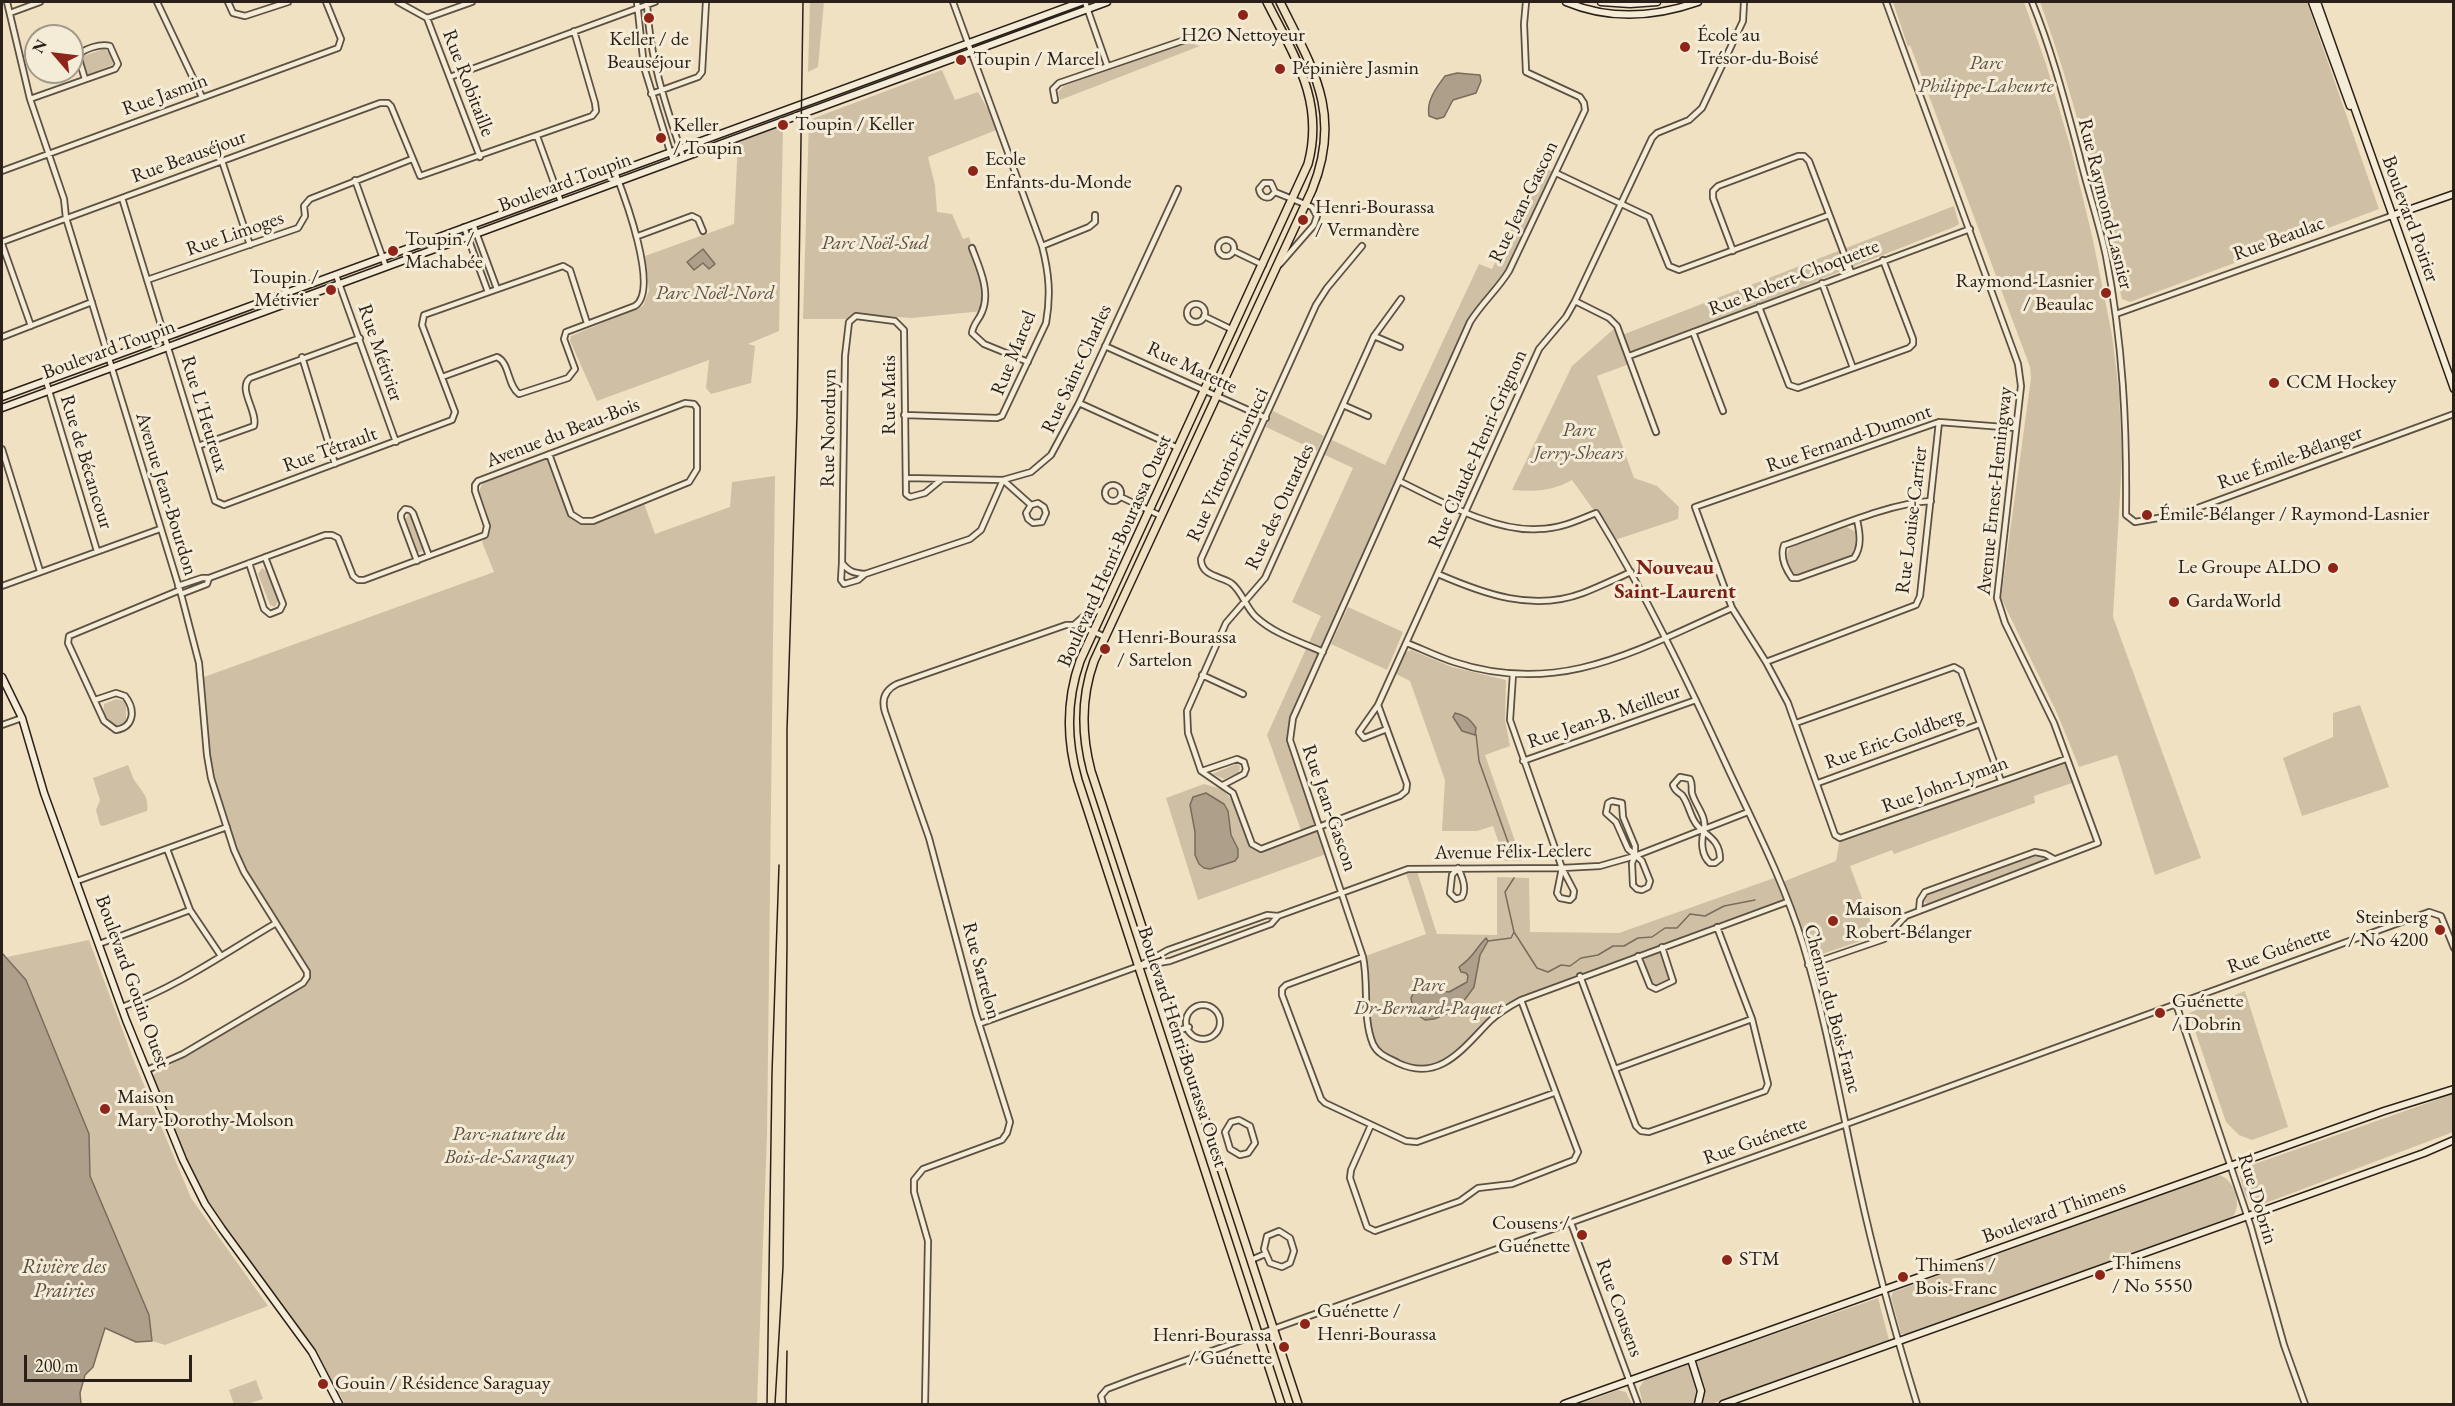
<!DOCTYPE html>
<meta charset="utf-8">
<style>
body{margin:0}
#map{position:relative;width:2455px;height:1406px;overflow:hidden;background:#f0e1c2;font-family:"EB Garamond",serif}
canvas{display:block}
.frame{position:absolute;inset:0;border:3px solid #2b2019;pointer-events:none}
.north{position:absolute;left:24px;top:24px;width:60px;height:60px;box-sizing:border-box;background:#f5ecd7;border:2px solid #a49a8b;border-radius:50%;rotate:298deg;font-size:16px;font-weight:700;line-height:24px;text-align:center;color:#2b2019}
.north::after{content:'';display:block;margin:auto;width:21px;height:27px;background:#8f2418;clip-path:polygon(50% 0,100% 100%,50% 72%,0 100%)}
.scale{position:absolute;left:24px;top:1355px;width:168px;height:27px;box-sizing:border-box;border:3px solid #2b2019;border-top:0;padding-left:8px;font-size:18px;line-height:21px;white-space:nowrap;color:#2b2019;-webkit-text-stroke:4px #f5ecd7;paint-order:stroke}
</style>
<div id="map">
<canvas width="2455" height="1406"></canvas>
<div class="frame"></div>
<div class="north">N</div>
<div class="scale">200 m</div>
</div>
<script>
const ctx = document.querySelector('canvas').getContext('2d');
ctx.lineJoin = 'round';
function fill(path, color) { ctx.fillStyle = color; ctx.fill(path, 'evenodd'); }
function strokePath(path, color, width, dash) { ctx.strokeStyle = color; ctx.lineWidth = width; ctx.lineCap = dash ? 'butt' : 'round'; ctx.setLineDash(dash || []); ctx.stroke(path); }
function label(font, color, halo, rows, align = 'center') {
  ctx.font = font + ' "EB Garamond",serif'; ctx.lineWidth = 6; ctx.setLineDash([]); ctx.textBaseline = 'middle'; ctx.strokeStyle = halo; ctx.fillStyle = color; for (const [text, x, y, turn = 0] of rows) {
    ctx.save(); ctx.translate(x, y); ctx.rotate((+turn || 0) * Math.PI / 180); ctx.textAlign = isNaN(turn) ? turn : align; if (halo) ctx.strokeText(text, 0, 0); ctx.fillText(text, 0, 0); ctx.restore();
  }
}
const green = new Path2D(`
 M810,2H824L818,67L808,72Z
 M1893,2H2024L2046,64L2071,149L2093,240L2112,335L2119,392L2122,460L2113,617L2201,858L2155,875L2117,755L2079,767L2057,713L2001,598L2031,378L2030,367L1910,45L1908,47Z
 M2040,2H2307L2379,209L2130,302L2122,299C2099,199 2075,98 2040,2Z
 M1077,6L1079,8L1077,10L980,46L978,41Z
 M1187,42L1200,46L1060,100L1058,92L1064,86Z
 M960,48L961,53L804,111V105Z
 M104,49L109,52L113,62L112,65L88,75L82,59L83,56Z
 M942,70L955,100L978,92L999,129L928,157L935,185L937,212L952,214L963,239L969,237L983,280V311L912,318L855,314L847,319H803L809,120Z
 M783,126L779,331L748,344L755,346L751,383L711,394L706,388L709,360L597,401L570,341L571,336L643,306L649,291L645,256L734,224L738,142Z
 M1539,166L1556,173L1509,271L1470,323L1293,718L1290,740L1329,853L1198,900L1166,798L1204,784L1222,789L1231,799L1251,844L1261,849L1302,833L1267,735L1321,616L1292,602L1353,468L1325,455L1332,440L1385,465L1479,264L1492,269Z
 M550,198L552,203L483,228L481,223Z
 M1954,206L1959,224L1954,227L1636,352L1629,350L1622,335Z
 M457,233L459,237L394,261L392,256Z
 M328,280L330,284L176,341L175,336Z
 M1617,326L1632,363L1597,376L1634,478L1657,486L1679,507L1678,519L1615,540L1572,480C1552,491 1535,492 1512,490L1572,366Z
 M1273,411L1324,436L1317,451L1266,427Z
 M548,457L569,516C589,536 622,512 644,503L655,534L730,507L732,482L775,476L767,1136L757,1404H345C307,1329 247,1270 205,1197C183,1159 168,1116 153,1075L306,986L311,977L309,968L241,860L213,773L208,746L204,677L494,572L482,542C496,527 485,509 479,491L483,482Z
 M408,515L411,516L423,548L421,552H418L406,519Z
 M1847,527L1856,532L1855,551L1851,556L1800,575L1793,574C1789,563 1782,554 1793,545Z
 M262,568L267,571L278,601L275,607L270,605L258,574Z
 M1348,607L1403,632L1387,670L1331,644Z
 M1411,650L1452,667L1506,680L1505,720L1510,746L1485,755L1522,861H1505L1493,826L1477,831H1442L1445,780L1410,681L1394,673L1404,653Z
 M116,699L124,701L126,705V722L118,726C109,723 102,714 104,704Z
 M2360,705L2389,787L2302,816L2283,758L2333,737V713Z
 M2066,759L2075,782L2034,796L2035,803L1894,854L1892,850L1850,866L1876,936L1813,957L1809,955L1782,882L1836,861L1840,838Z
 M1236,764L1240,766L1239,773L1224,779L1212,774Z
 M128,765C131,771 132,778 137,784C144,794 149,798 147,811L103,826L100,825L96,810L100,800L93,778Z
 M2035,854L2042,855L2045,859L2036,865L1930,905L1924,902V897L1927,893Z
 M1416,868L1437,934L1497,935V877L1529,878L1530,932L1619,933L1777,877L1787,902L1506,1008L1450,1060L1423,1070L1381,1055L1371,1037L1363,957L1426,934L1405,870Z
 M89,940L134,1061L191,1198L268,1306L165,1345L152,1341L149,1315L90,1176L89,1134L26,980L7,957Z
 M1659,952L1662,954L1671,978L1668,983L1653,986C1648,979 1642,966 1645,957Z
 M2245,991L2288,1127L2252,1140L2239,1135L2226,1122L2189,1013Z
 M2453,1094V1132L2258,1206C2245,1204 2243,1187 2240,1176L2246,1167Z
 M2216,1175C2233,1174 2244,1207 2232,1217L1906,1334H1901L1891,1297L1893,1292Z
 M1878,1298L1889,1340L1711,1404H1698L1696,1402L1694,1404H1643L1639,1388L1645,1379Z
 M256,1380L263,1399L247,1404H234L229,1390Z
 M1618,1390L1626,1392L1632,1404H1579Z`);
const water = new Path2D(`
 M1457,73L1480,75L1481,81L1476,93L1453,100L1444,117L1437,119L1429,116C1426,101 1436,88 1445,76Z
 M703,249L715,264L709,269L703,263L694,270L687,262Z
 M1455,713C1465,715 1470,719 1476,728L1475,735L1462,731L1453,717Z
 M1206,793L1224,804L1228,811L1231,835L1238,849V857L1235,861L1210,869L1204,868L1199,864L1195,855V832L1190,805L1193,797Z
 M1486,938L1488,941L1480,955L1474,987L1458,1009L1434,1019L1425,1020L1419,1016L1413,1009L1411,998C1420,977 1430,989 1449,992L1467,982L1468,976L1466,973L1461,972L1459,967C1475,956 1474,950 1486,938Z
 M2,953L26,980L89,1134L90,1176L149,1315L152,1341L136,1342L105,1328L93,1367L85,1375L80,1393L81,1404H2Z`);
const stream = new Path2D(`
 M1476,734L1479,761L1514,859
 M1514,932L1537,968L1548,972L1561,965L1570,966L1581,958L1598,955L1613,946H1624L1638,938L1652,937L1665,928H1677L1690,914L1705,916L1724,906L1755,900
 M1488,941L1511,938L1514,932L1505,892L1514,878`);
const street = new Path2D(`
 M7,2L30,99L64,199L66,218L181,594L199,663L207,755L211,778L234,850L244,872L307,972V977L303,983L183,1054L147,1070
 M157,2L202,97
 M228,2L233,13L245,16L288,2
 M398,2L427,18L480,157
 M637,2L644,67L673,161
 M1085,2L1107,65
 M1526,2L1524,24L1526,72L1580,97L1584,103L1585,110L1509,271C1498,289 1481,304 1470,322L1293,718L1290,740L1363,957C1369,985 1362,1017 1373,1044C1378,1055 1389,1058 1398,1063C1440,1083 1464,1047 1490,1021C1499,1012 1510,1006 1521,1000L1787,902
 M2032,2C2052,51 2065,102 2079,154C2087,188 2099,222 2106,256C2123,343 2127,426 2126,515L2135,522L2181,514L2454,414
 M647,3C649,57 666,106 683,157
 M10,13L40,2
 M427,18L472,2
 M450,77L655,2
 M651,94L698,77L702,72L706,2
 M30,99L115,69L118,64L110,46C101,43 83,49 78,56L85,79
 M1055,100L1053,89L1059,83L1214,30
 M537,136L561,202
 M222,161L250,245
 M2,171L338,48L341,39L326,2
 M1556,173L1649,217L1669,266L1679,270L1829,215
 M355,180L386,267
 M1275,192L1270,197C1264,199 1260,195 1259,189L1264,183H1271L1275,192L1312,207L1317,216L1314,225L1280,264
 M122,198L215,501L224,505L452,420L455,412L422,325L424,315L563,266L570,270L587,323
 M473,224L497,289
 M464,227L488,292
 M638,236L692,216L698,219L703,231
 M1218 248a8 8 0 1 1 16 0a8 8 0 1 1-16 0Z
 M2,242L380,103H388L391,106L420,176L592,116L596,111L595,103L574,31
 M2,244L31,326
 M1042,246L1089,227L1095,222V215
 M972,248C979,267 991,291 982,312C979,320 973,324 972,333L984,344L1028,362
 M1234,251L1263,265
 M1733,251L1713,198V191L1718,186L1798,156H1804L1809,161L1851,272
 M336,275L396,442
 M147,280L298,228L305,216L304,206L310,199L412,159
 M1822,283L1853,368
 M1401,299L1374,336L1265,578L1226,623L1187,711L1188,733L1201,771L1233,793L1252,844L1261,849L1400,796L1406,791L1407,784L1378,705L1539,349L1566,317L1575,301L1652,138L1657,133L1689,120L1702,108L1743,21L1744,2
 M1575,301L1609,318L1617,326L1656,432
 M1187 313a9 9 0 1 1 18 0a9 9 0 1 1-18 0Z
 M1759,307L1789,385L1798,388L1909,348L1913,344V339L1883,260
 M2116,314L2391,216
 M1204,316L1233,330
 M1693,332L1723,411
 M1374,336L1400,347
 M2,337L92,302
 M1105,346L1266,418
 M1629,356L1970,229
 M302,357L335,464
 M442,377L497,357C510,363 507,385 519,394L568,378L575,369L564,339L566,332L635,306C660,290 624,195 615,172
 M46,381L97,551
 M1079,403L1178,448
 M1343,405L1368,416
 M904,415L997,418L1002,416L1046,323C1051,295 1049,273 1042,246L953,2
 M2016,428L1939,422L1695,507L1732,608L1766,662L1788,703L1835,835L1840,838L2066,759
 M198,446L254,426C258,411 237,389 250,378L360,338
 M2,449L40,571
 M906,478L1003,480L1031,472L1051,455L1079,403L1178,189
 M942,479L925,493L910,497L906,494L904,330L895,321L856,316L849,322L845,356L842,563C849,572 854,573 865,574L970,539L981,530L1003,480L1031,505L1038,503L1044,507L1046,513L1042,522L1033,523L1028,519L1026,513L1031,505
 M1399,481C1439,500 1493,532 1538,529C1559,529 1577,521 1596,513C1647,596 1689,684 1730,773C1756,828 1785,885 1803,944C1827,1024 1841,1106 1859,1187C1875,1261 1895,1332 1917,1404
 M1105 493a8 8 0 1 1 16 0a8 8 0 1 1-16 0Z
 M1121,497L1161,516
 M1857,520C1860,533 1862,547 1854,558L1798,578H1792C1785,568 1780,556 1784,545H1785C1827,531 1888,503 1931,501
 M417,561L401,518V514L405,509L410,510L413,513L429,556
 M249,563L264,609L270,614L280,610L283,604L265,557
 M842,563L841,580L844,584L858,580L865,574
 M1438,574C1484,594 1533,612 1583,593C1599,587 1615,579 1631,572
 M2,586L160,529
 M178,586L202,578H209L325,535H332L338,538L353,576L358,580H364L485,535L487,526L475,491V485L478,481L685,403L694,404L697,408V469L689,482L593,521H582L571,514L549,454
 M181,594L207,584L209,578
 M1075,624L1084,616L1103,609
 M1407,643C1422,649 1438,657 1454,662C1560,697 1637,650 1732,608
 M1323,652C1301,642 1274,634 1256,617C1246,608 1242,591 1231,583C1220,576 1201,576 1201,559L1316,305L1327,288L1362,246
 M1766,662L1916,605L1920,596L1939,422
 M1513,674L1510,720L1562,868L1574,891L1573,897L1570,900L1560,898L1557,893L1562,868
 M1202,675L1243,694
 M95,700L116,693L125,696C136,710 134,727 116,730L104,721L68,643L69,636L180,590
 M1378,705L1359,732L1364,738L1387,729
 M1796,723L1954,667L1961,671L2001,781
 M2,725L22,718
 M1523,761L1696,700
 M1202,771L1237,759L1244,762L1246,769L1244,774L1223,785
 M1818,783L1980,724
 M1704,830C1707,816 1696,807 1692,793C1691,787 1693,785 1690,779L1680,777L1673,785C1675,791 1677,791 1682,795C1689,804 1690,817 1697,825C1706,836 1720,839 1720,859L1715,863H1710C1701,855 1701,841 1704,830
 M167,849L190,910L221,956
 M1635,856V846L1623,817L1622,803L1612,801L1608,803L1606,813L1616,822L1628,849L1642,861L1650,881L1648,887L1642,890L1637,889L1633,885L1632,863L1635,856
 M1458,868C1462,876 1467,889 1462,897L1456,899L1450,893L1452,875Z
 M77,881L227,827
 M1919,911L1920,900L1925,892L2035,852L2045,854L2054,859
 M99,944L190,910
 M1638,956L1650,986L1656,989L1673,981L1662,947
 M1363,957L1286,985L1282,989V995L1321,1099L1325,1103L1406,1141L1417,1142L1554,1093
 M1808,965L1884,939L1906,916L1919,911L2098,843L2054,723L2005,623L1997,598L2021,386L2018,364L1886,2
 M1141,966L1170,961L1271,924L1278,916
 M1580,976L1636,1126L1641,1131L1649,1132L1765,1091L1768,1084L1752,1019L1717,927
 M2176,1004L2251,1227L2284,1345L2305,1404
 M1186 1022a17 17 0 1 1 34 0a17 17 0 1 1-34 0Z
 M122,1007C177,987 225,953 276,923
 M979,1024L1139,966L1168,950L1267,915L1278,916L1408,869L1562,868L1600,866L1635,856L1748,812
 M1177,1031L1189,1027
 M1615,1069L1752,1019
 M1239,1120L1250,1126L1255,1143L1248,1153L1240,1155L1230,1149L1225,1132L1231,1122Z
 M1371,1125L1351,1170L1350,1178L1367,1227L1375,1231L1460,1201L1478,1188L1512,1184L1574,1160L1578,1152L1521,1000
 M1571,1223L1638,1404
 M1279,1231L1290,1238L1294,1251L1290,1263L1282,1267L1270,1263L1264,1249L1267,1236Z
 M1251,1260L1265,1254
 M925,1404L928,1241L914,1192V1180L923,1169L1002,1140L1007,1133L1010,1122L976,1014L929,838L885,712C881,699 885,690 897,684L1066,625H1079L1105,637
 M1103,1404L1101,1396L1107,1389L1136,1378L1852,1122L2429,912L2441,916L2454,948`);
const secondary = new Path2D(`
 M1566,2C1609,20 1655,17 1698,2
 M1601,2L1630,4L1657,2
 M2312,2L2350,106
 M2317,2L2454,389
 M2391,216L2454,194
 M2,397L1081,2
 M2,408L1107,2
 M2,677L22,718L44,793L126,1020L183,1160L205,1204L222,1229L312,1352L339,1404
 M1691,1359L1701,1391L1698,1404
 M1564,1404L2384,1111L2454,1089
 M1723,1404L2424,1153L2454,1140`);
const primary = new Path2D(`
 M1267,2C1294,56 1325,101 1308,164L1080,661C1066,701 1066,739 1078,780L1281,1404
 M1280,2C1313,69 1343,114 1312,190L1094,661C1081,697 1081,733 1091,771L1298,1404`);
const tram = new Path2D(`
 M767,1404L772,1073L779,865
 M775,1404L783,1267L787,946V730L797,416L803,2
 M786,1404L787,1351`);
const markers = [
 [1243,15,6,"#8f2418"],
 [649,18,6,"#8f2418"],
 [1685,47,6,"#8f2418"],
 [961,60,6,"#8f2418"],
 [1280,69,6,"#8f2418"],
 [783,125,6,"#8f2418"],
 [661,138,6,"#8f2418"],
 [973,171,6,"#8f2418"],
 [1303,220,6,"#8f2418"],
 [393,251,6,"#8f2418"],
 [331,290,6,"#8f2418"],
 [2106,293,6,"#8f2418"],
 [2274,383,6,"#8f2418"],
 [2147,515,6,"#8f2418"],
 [2333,568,6,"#8f2418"],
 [2174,602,6,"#8f2418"],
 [1105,649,6,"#8f2418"],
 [1833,921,6,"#8f2418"],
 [2440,930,6,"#8f2418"],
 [2160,1013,6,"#8f2418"],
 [105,1109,6,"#8f2418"],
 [1582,1235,6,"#8f2418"],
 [1727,1260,6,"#8f2418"],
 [2100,1275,6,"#8f2418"],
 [1903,1277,6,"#8f2418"],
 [1305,1324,6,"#8f2418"],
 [1284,1347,6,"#8f2418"],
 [323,1384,6,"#8f2418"]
];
const poiNames = [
 ["H2O Nettoyeur",1243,36,"center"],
 ["École au",1697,36],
 ["Trésor-du-Boisé",1697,59],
 ["Keller / de",649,40,"center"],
 ["Beauséjour",649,63,"center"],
 ["Toupin / Marcel",973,60],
 ["Pépinière Jasmin",1292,69],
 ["Toupin / Keller",795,125],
 ["Keller",673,126],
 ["/ Toupin",673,149],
 ["Ecole",985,160],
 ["Enfants-du-Monde",985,183],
 ["Henri-Bourassa",1315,208],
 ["/ Vermandère",1315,231],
 ["Toupin /",405,240],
 ["Machabée",405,263],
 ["Toupin /",319,278,"right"],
 ["Métivier",319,301,"right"],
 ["Raymond-Lasnier",2094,282,"right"],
 ["/ Beaulac",2094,305,"right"],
 ["CCM Hockey",2286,383],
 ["Émile-Bélanger / Raymond-Lasnier",2159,515],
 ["Le Groupe ALDO",2321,568,"right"],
 ["GardaWorld",2186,602],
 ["Henri-Bourassa",1117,638],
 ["/ Sartelon",1117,661],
 ["Maison",1845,910],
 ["Robert-Bélanger",1845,933],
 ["Steinberg",2428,918,"right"],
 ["/ No 4200",2428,941,"right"],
 ["Guénette",2172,1002],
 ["/ Dobrin",2172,1025],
 ["Maison",117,1098],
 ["Mary-Dorothy-Molson",117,1121],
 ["Cousens /",1570,1224,"right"],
 ["Guénette",1570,1247,"right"],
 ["STM",1739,1260],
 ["Thimens",2112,1264],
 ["/ No 5550",2112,1287],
 ["Thimens /",1915,1266],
 ["Bois-Franc",1915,1289],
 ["Guénette /",1317,1312],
 ["Henri-Bourassa",1317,1335],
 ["Henri-Bourassa",1272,1336,"right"],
 ["/ Guénette",1272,1359,"right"],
 ["Gouin / Résidence Saraguay",335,1384]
];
const parkNames = [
 ["Parc",1986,64],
 ["Philippe-Laheurte",1986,87],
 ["Parc Noël-Sud",875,244],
 ["Parc Noël-Nord",715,294],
 ["Parc",1579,431],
 ["Jerry-Shears",1579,454],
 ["Parc",1428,986],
 ["Dr-Bernard-Paquet",1428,1009],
 ["Parc-nature du",509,1135],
 ["Bois-de-Saraguay",509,1158]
];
const streetNames = [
 ["Rue Robitaille",468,83,69],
 ["Rue Jasmin",165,95,-20],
 ["Rue Beauséjour",189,157,-20],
 ["Boulevard Toupin",565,183,-20],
 ["Rue Jean-Gascon",1524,202,-64],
 ["Rue Raymond-Lasnier",2105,204,76],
 ["Boulevard Poirier",2410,219,70],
 ["Rue Limoges",235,234,-19],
 ["Rue Beaulac",2279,239,-20],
 ["Rue Robert-Choquette",1794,278,-21],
 ["Boulevard Toupin",109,350,-20],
 ["Rue Métivier",380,353,71],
 ["Rue Marcel",1014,353,-68],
 ["Rue Marette",1192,368,25],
 ["Rue Saint-Charles",1077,369,-65],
 ["Rue Matis",890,395,-90],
 ["Rue L'Heureux",204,414,73],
 ["Rue Noorduyn",829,428,-89],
 ["Avenue du Beau-Bois",563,433,-21],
 ["Rue Fernand-Dumont",1849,439,-19],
 ["Rue Claude-Henri-Grignon",1478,449,-66],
 ["Rue Tétrault",330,450,-20],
 ["Rue Émile-Bélanger",2290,458,-20],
 ["Rue de Bécancour",86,462,73],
 ["Rue Vittorio-Fiorucci",1228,465,-65],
 ["Avenue Ernest-Hemingway",1995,491,-84],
 ["Avenue Jean-Bourdon",166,494,73],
 ["Rue des Outardes",1280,507,-65],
 ["Rue Louise-Carrier",1912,520,-83],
 ["Boulevard Henri-Bourassa Ouest",1115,551,-66],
 ["Rue Jean-B. Meilleur",1604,717,-19],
 ["Rue Eric-Goldberg",1894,739,-20],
 ["Rue John-Lyman",1945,785,-20],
 ["Rue Jean-Gascon",1329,808,71],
 ["Avenue Félix-Leclerc",1513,852,-1],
 ["Rue Guénette",2279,950,-20],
 ["Rue Sartelon",981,971,75],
 ["Boulevard Gouin Ouest",132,982,70],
 ["Chemin du Bois-Franc",1832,1009,75],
 ["Boulevard Henri-Bourassa Ouest",1182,1047,72],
 ["Rue Guénette",1755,1141,-20],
 ["Rue Dobrin",2257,1199,73],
 ["Boulevard Thimens",2054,1212,-20],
 ["Rue Cousens",1619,1308,70]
];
const neighbourhoodNames = [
 ["Nouveau",1675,568],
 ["Saint-Laurent",1675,592]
];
const waterNames = [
 ["Rivière des",64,1267],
 ["Prairies",64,1291]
];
fill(green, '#cfc0a5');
fill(water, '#ad9f89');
strokePath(water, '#796c5c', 1.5);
strokePath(stream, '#796c5c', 1.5);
strokePath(street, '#5c5043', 8);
strokePath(secondary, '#2b2019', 9);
strokePath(primary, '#2b2019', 10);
strokePath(street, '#f5ecd7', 4.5);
strokePath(secondary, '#f5ecd7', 6);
strokePath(primary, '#f0e1c2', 7);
strokePath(tram, '#2b2019', 1.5);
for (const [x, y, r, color] of markers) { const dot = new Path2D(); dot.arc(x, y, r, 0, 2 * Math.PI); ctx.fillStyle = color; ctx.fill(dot); strokePath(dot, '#f5ecd7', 2); }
label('20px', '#2b2019', '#f5ecd7', poiNames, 'left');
label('italic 20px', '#5c5043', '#f5ecd7', parkNames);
label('20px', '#2b2019', '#f5ecd7', streetNames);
label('bold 21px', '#7a1f14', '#f5ecd7', neighbourhoodNames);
label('italic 21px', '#584c40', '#f5ecd7', waterNames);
</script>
